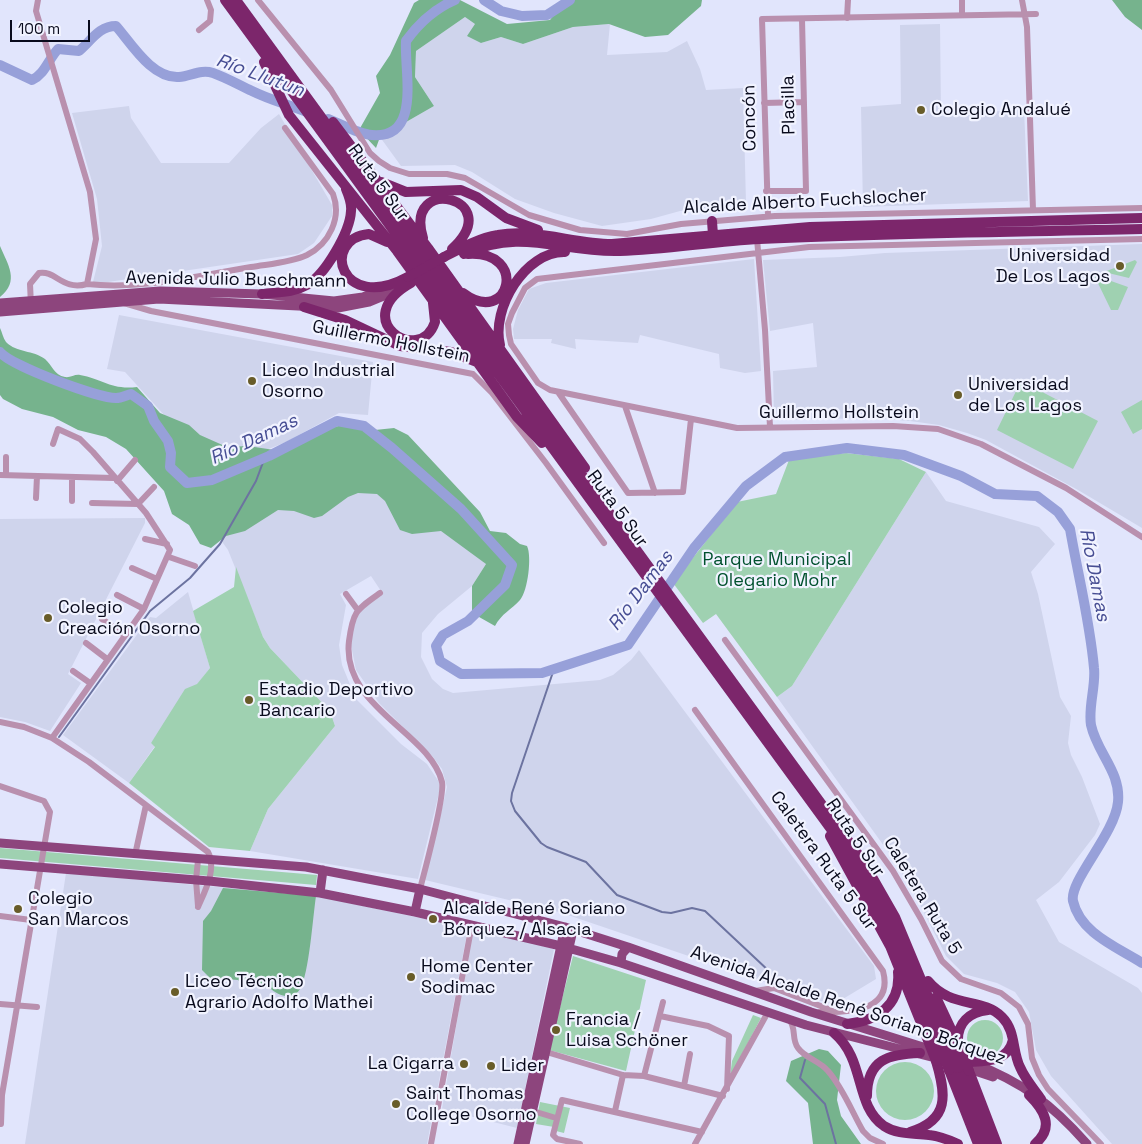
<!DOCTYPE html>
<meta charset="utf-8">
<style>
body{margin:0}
#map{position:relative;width:1142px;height:1144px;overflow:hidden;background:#e1e5fc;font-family:"Space Grotesk",sans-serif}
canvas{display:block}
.scale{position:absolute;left:10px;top:20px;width:80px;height:22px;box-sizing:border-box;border:2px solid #080a1c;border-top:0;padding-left:6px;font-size:15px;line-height:18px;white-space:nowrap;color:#080a1c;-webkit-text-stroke:4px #f1f3ff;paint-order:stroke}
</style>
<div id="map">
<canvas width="1142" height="1144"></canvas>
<div class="scale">100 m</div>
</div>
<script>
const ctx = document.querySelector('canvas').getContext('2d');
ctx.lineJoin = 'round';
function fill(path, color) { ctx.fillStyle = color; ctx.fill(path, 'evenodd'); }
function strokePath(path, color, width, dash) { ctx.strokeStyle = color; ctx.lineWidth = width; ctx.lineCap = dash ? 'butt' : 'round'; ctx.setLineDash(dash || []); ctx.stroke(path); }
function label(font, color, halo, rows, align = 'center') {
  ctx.font = font + ' "Space Grotesk",sans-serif'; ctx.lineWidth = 4.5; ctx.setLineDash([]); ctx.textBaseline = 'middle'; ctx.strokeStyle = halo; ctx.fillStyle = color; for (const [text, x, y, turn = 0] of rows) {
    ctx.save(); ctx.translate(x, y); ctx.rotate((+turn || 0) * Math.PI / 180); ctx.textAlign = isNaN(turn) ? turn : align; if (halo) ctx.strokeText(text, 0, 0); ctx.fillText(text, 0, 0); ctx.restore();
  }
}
const built = new Path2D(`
 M465,17L475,24L481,43L501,37L523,44L573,27L610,24L607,55L667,52L687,41L700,69L706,90L743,88L746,203L680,211L651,219L602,226L554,213L515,199L472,172L455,165L401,166L380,137L434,106L415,77L416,51Z
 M940,24L941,116L1024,109L1028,201L863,207L861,107L901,104L900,25Z
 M129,106L131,118L161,163H229L261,128L279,114L332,205V216L314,243L298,254L108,282H93L102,246L97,199L72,113Z
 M1142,244V528L1078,490L986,440L967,433L939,425L910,421L869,418L774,420L773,371L817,367L813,323L770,331L763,260L840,257L885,253Z
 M754,259L761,371L745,373L720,368L719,354L640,335L638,343L575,339L576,349L551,343L552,339H514L513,329L518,310L529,289L546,283Z
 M119,315L373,362L368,415L339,413L286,442L261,452L220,450L175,427L125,372L107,369Z
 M339,434L486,564L472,586L438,614L422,633L421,657L432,679L443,689L453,693L600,680L613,675L631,660L639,650L874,966L876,979L833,1005L559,912L425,880L447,787L442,769L433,757L379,703L356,670L351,645L354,625L360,610L383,594L371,576L340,594L346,605L339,645L342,665L356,699L401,744L427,764L439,782L440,789L418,879L250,851L268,809L335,726L330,711L270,648L263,637L228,550L190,497Z
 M926,472L946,501L1039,527L1055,544L1031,572L1038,594L1060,697L1071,716L1068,743L1071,755L1082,777L1100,824L1095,835L1059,882L1036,900L1059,942L1138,988L1142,993V1144H1112L1051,1076L1036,1050L1029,1012L1015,992L997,983L964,974L946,956L913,891L889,853L777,697L792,686Z
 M145,518V523L68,674L81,683L50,731L25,722L0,717V519Z
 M188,592L210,668L151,743L155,746L129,783L63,735L150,617L156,618Z
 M66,873L316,896L468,928L427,1144H25Z
 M473,928L554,949L517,1128L442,1109Z`);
const green = new Path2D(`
 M1135,260L1137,262L1129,278L1104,272Z
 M1094,275L1128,287L1118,310H1111Z
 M1021,381L1098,421L1073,469L997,430Z
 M1142,400V429L1133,434L1121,412Z
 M846,453L899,459L926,472L792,686L777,697L716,614L703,623L673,583L737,502L776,494L789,460Z
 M236,567L263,637L270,648L330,711L335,726L268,809L250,851L209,847L129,783L155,747L151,743L185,689L197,684L210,668L193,611L234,587Z
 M0,848L317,875L316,885L0,858Z
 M573,956L646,980L626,1071L549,1050Z
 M753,1015L761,1018L730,1077L732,1061Z
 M967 1038a18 18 0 1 1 36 0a18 18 0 1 1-36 0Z
 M876 1091a29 29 0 1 1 58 0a29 29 0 1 1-58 0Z
 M540,1102L570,1108L564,1133L556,1131L554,1127L536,1124Z`);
const forest = new Path2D(`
 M419,0H460L507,24L550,20L565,0H702L701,6L668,35L645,37L609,24L573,27L523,44L501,37L481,43L467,36L475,24L465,17L416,51L415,77L434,106L380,137L376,148L359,130L380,93L376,76L390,55L414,3Z
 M1112,0H1142V30L1125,17Z
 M0,246C8,265 20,281 0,297Z
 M0,328C2,332 3,338 6,342C17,353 33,350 45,359C52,365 54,375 65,377C70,378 75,374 80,375C103,379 110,390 137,387L160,413L189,425L200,435L227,447L248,446L281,451L316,431L343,425L364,426L375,430L394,428L408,435L480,512L490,531L506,533L520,544L527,546C532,556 528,591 520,600C512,609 501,614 495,626L472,613V586L486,564L441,531L412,534L400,530L385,501L377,494L358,493L348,497L322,516L314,518L294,511L278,510L245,531L226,536L211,548L200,544L189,525L172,514L164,491L126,449L106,437L78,430L53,417L22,409L3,399L0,395Z
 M223,888L316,896C313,915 309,975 300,989C293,1001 278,996 270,988L245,986L238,980L210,978L202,970L203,921L211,911Z
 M819,1049L828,1051L841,1065L837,1100L841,1116L861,1144H813L808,1103L786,1081L791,1061Z`);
const stream = new Path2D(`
 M554,669L512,793L511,801L515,811L541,843L547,847L586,862L617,895L662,912L671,913L692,908L705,911L770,972
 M59,737L150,611L190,578L220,544L256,481L265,457
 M805,1060L800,1078L825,1104L836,1144`);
const river = new Path2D(`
 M484,0L501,11L522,16L547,15L570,0
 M0,65L32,80C45,74 48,60 58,49L79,51C91,41 99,26 116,26C131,43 152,79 179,77C191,76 201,69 213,73C227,78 239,85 252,91C270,100 290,105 309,113
 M328,119C341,124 358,134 372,135C422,139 404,72 406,41C419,23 434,9 455,0
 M0,352C11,366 98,398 116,398C121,398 127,395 131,394L148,406L154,421L168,441L171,453L170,467L187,483L212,480L269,456L337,421L364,426L392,448L461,509L512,565L505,585L468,621L443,635L436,646L440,661L461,674L542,673L628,645L694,548L746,486L785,457L847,448L904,455L961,476L995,494L1037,496L1058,512L1070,529C1078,575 1090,622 1094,668C1096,686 1088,707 1091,725C1097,753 1121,772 1118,802C1115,834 1069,881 1073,901C1080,933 1117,947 1142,963`);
const minor = new Path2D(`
 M258,0L331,90L370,153L379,161L390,168L409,174H447L465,178L529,215L580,230L627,234L681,224L775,216L1142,208
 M962,0V15
 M1022,0L1027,27L1033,210
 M847,18L848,0
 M199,30L210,21L211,10L207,0
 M764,103L804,102
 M766,191H806L802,19
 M768,216L762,19L1036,14
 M757,239L765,330L770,427
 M1142,239L809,247L537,279L525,288L512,313L508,324L509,335L511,344L538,383L550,390L737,428L893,426L938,429L981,444L1066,488L1142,537
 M87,284C141,290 197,276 251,267C268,264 290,263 307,255C329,244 342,218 333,194L285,128
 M124,303L151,311L473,374L492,393L546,463L604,543
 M31,305L30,284L39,273C56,270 62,291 87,284L96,239L90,192L36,11L38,0
 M558,392L628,493L683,492L691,419
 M625,406L655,493
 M0,475L114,478
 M6,475V457
 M72,477V501
 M117,481L135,460
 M36,498L37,476
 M92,503L138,504L154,487
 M145,539L167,544
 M169,557L195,566
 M132,568L157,579
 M380,593C356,610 353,611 349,641C341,707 430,732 442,782C445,796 425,870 420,889
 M346,594L357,609
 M117,595L144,609
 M102,619L124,635
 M725,640L893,871L921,919L942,961L961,979L1001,993L1019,1007L1028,1024L1032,1058L1039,1075L1048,1089L1101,1144
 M86,643L107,659
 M73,671L90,683
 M695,710L883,971C894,1012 846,1013 819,1012
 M0,722L24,727L52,738L89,762L208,852C217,869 205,891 198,907
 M52,738L144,609L170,550L146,513L93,452L80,439L58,429L53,444
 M0,786L44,801L50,812L2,1095L1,1124
 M135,855L146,805
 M198,906L196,880L198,860
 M0,916L31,920
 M755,991L774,988L831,1010
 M0,1004L37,1007
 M660,1016L708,1026L729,1036L727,1089
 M789,1019C797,1029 791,1039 798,1048C805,1058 820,1061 828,1071C843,1088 852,1112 863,1131L870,1138L883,1144
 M543,1051L623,1075L644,1076L723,1096
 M644,1076L663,1002
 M684,1086L690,1054
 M533,1111L556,1118
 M615,1111L623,1075
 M431,1144L472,924
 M580,1144L557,1139L553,1135L562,1100L702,1132
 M695,1144L768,1012`);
const major = new Path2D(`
 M0,303L160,291L262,294L334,301L363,297L389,287
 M0,312L159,299L338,308L369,302L398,290
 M0,843L306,867L420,889L565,927L628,947L811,1012L936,1051
 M0,864L209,881L320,893L415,912L561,946L621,963L806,1025L939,1059
 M320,893L323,870
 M415,912L420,889
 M621,963L622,954L628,947
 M973,1063C1022,1082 1052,1104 1087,1144
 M963,1067L993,1077
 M518,1144L565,927
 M525,1144L573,930`);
const highway = new Path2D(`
 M225,0L847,851L886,921L934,1033
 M236,0L863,861L895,917L942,1030
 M264,62L289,115L397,251L517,417L542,443
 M333,122L428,248L585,468
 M381,182L406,192L461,190L477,197L506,218L538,230
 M712,221L713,235
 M423,238C403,173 508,198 452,249
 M387,242L369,234C320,239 340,314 408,277
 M464,254C523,227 561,253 620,251C667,250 713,241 760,239C887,233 1015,232 1142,229
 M444,257C461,248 479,238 498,235C535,228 574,244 612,244L810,227L1142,218
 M411,283C347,319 420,367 435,322L433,303
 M463,293C510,328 529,250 468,254
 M262,294C277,292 293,293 307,285C325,275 350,232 351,211C352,203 349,196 346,189
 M304,307L345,320L400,346L451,352L477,362
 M500,345C491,309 525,251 565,252
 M830,836L890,946L923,1028
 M928,981C951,1009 982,997 1002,1017C1016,1031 1012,1051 1020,1067C1025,1079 1034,1089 1041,1099
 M936,997L959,1046
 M847,1024C877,1021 901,1005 898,972
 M834,1033C866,1060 854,1105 884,1126C898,1135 913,1133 929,1135C939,1136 949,1140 958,1144
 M958,1042C957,1023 969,1012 988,1010
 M971,1062C989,1061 1008,1061 1013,1040
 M958,1068L988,1144
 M949,1070L978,1144
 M969,1071L997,1144
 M1029,1095C1044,1110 1055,1127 1035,1144
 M867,1096C867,1059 889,1054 920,1053
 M910,1132C950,1120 946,1094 936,1061`);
const highwayBridge = new Path2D(`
 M408,277L444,257
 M923,1028L936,1061
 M942,1030L958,1068
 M934,1033L949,1070
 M959,1046L969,1071`);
const markers = [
 [921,110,5,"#685c29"],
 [1120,266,5,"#685c29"],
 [252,381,5,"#685c29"],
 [958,395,5,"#685c29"],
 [48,618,5,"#685c29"],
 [249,700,5,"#685c29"],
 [18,909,5,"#685c29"],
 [433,919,5,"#685c29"],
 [411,977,5,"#685c29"],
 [175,992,5,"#685c29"],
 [556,1030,5,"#685c29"],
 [464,1064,5,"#685c29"],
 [491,1066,5,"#685c29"],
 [396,1104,5,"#685c29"]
];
const streetNames = [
 ["Placilla",789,105,-91],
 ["Concón",750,118,-91],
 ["Ruta 5 Sur",378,183,54],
 ["Alcalde Alberto Fuchslocher",805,202,-3],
 ["Avenida Julio Buschmann",236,280,1],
 ["Guillermo Hollstein",391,342,11],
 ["Guillermo Hollstein",839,413],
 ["Ruta 5 Sur",617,509,54],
 ["Ruta 5 Sur",855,838,56],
 ["Caletera Ruta 5 Sur",823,861,54],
 ["Caletera Ruta 5",922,896,59],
 ["Avenida Alcalde René Soriano Bórquez",848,1006,19]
];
const poiNames = [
 ["Colegio Andalué",931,110],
 ["Universidad",1110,256,"right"],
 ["De Los Lagos",1110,277,"right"],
 ["Liceo Industrial",262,371],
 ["Osorno",262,392],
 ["Universidad",968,385],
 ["de Los Lagos",968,406],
 ["Colegio",58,608],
 ["Creación Osorno",58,629],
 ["Estadio Deportivo",259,690],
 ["Bancario",259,711],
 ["Colegio",28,899],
 ["San Marcos",28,920],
 ["Alcalde René Soriano",443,909],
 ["Bórquez / Alsacia",443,930],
 ["Home Center",421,967],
 ["Sodimac",421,988],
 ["Liceo Técnico",185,982],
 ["Agrario Adolfo Mathei",185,1003],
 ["Francia /",566,1020],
 ["Luisa Schöner",566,1041],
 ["La Cigarra",454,1064,"right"],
 ["Lider",501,1066],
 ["Saint Thomas",406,1094],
 ["College Osorno",406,1115]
];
const parkNames = [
 ["Parque Municipal",777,560],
 ["Olegario Mohr",777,581]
];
const waterNames = [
 ["Río Llutun",260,76,20],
 ["Río Damas",254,440,-25],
 ["Río Damas",1094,575,79],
 ["Río Damas",641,591,-53]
];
fill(built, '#cfd4ec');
fill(green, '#9fd1b1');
fill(forest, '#76b38d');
strokePath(stream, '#6c73a0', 2);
strokePath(river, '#97a0d9', 10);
strokePath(minor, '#b990ae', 6);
strokePath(major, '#8d457d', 9);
strokePath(highway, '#7c266b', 10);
strokePath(highwayBridge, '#7c266b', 10);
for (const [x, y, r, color] of markers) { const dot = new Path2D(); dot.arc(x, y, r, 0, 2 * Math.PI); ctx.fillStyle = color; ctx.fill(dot); strokePath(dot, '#f1f3ff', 2); }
label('18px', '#080a1c', '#f1f3ff', streetNames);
label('18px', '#080a1c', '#f1f3ff', poiNames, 'left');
label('18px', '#01512e', '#f1f3ff', parkNames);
label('italic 19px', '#464d93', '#f1f3ff', waterNames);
</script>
